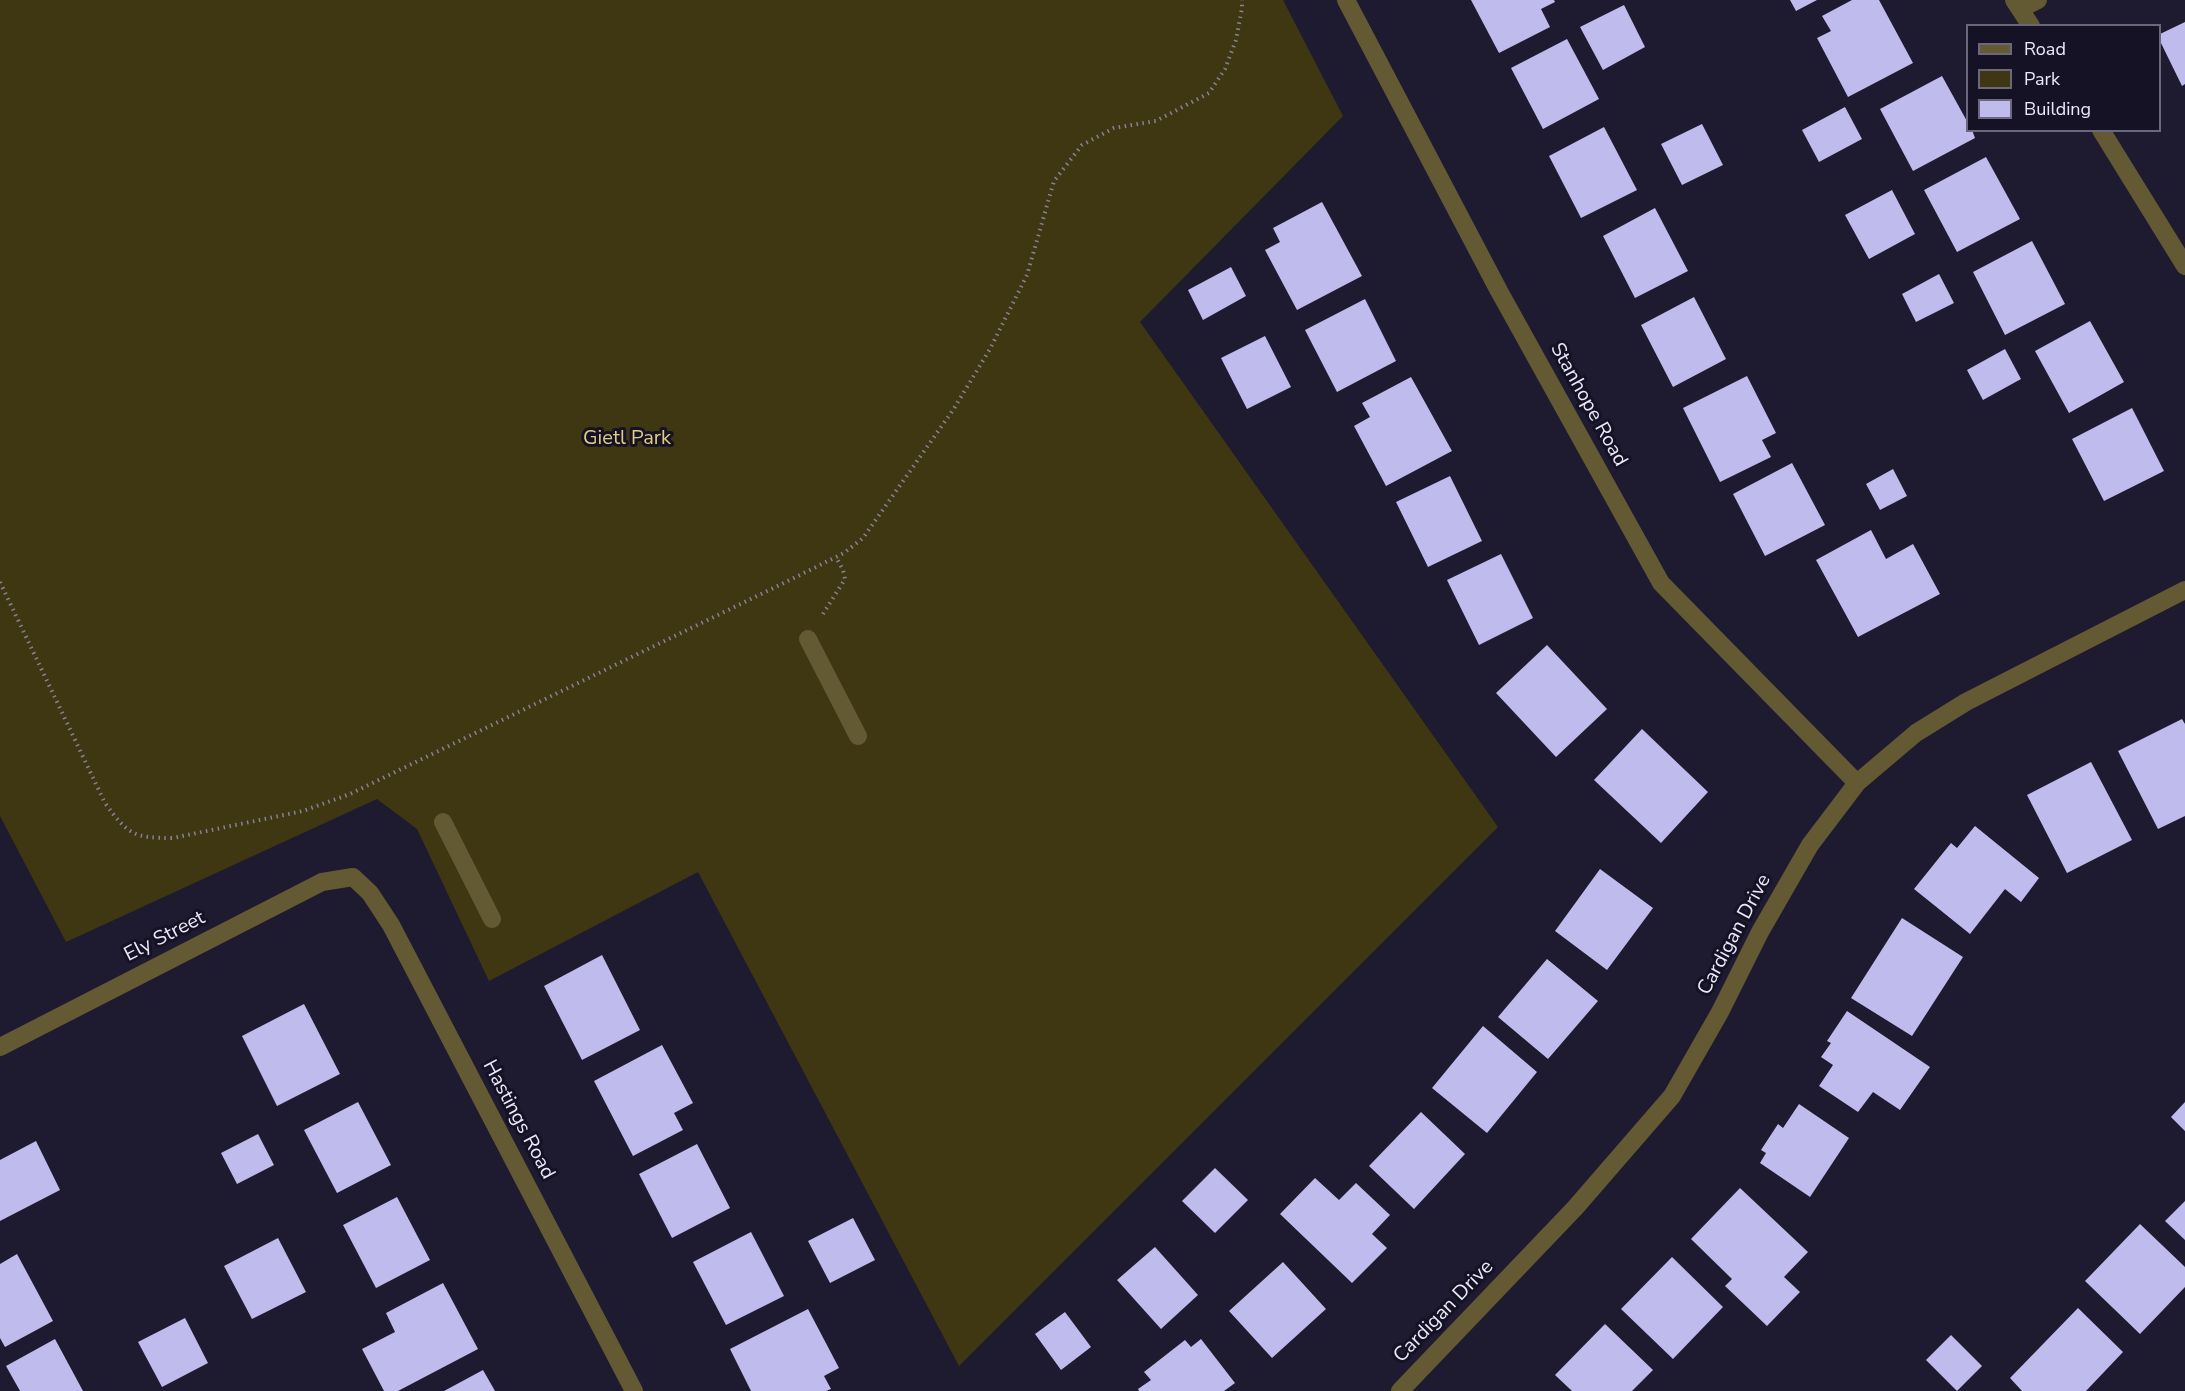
<!DOCTYPE html>
<style>
body{margin:0}
#map{position:relative;width:2185px;height:1391px;overflow:hidden;background:#1e1b30;font-family:"Nunito Sans",sans-serif}
canvas{display:block}
.legend{position:absolute;left:1966px;top:24px;width:195px;height:108px;box-sizing:border-box;background:#151226;border:2px solid #6a687a;margin:0;padding:8px 10px;list-style:none;font-size:18px;color:#eae9f7}
.legend li{display:flex;align-items:center;gap:12px;height:30px}
.legend b{width:30px;border:2px solid #6a687a}
</style>
<div id="map">
<canvas width="2185" height="1391"></canvas>
<ul class="legend">
<li><b style="height:8px;background:#635932"></b>Road</li>
<li><b style="height:16px;background:#3f3612"></b>Park</li>
<li><b style="height:16px;background:#bfbbed"></b>Building</li>
</ul>
</div>
<script>
const ctx = document.querySelector('canvas').getContext('2d');
ctx.lineJoin = 'round';
function fill(path, color) { ctx.fillStyle = color; ctx.fill(path, 'evenodd'); }
function strokePath(path, color, width, dash) { ctx.strokeStyle = color; ctx.lineWidth = width; ctx.lineCap = dash ? 'butt' : 'round'; ctx.setLineDash(dash || []); ctx.stroke(path); }
function label(font, color, halo, rows, align = 'center') {
  ctx.font = font + ' "Nunito Sans",sans-serif'; ctx.lineWidth = 6; ctx.setLineDash([]); ctx.textBaseline = 'middle'; ctx.strokeStyle = halo; ctx.fillStyle = color; for (const [text, x, y, turn = 0] of rows) {
    ctx.save(); ctx.translate(x, y); ctx.rotate((+turn || 0) * Math.PI / 180); ctx.textAlign = isNaN(turn) ? turn : align; if (halo) ctx.strokeText(text, 0, 0); ctx.fillText(text, 0, 0); ctx.restore();
  }
}
const green = new Path2D(`
 M0,0H1283L1343,116L1140,322L1498,827L959,1366L698,872L489,981L417,829L377,799L66,942L0,816Z`);
const building = new Path2D(`
 M1471,0H1554L1555,2L1541,9L1550,27L1499,53Z
 M1790,0H1817L1796,11Z
 M1852,0H1879L1913,63L1848,97L1817,38L1831,31L1822,16Z
 M1624,5L1645,47L1603,70L1580,27Z
 M2185,22V84L2182,86L2160,41V34Z
 M1567,39L1599,99L1543,129L1511,68Z
 M1942,76L1968,123V130H1972L1975,138L1913,171L1880,109Z
 M1845,107L1862,139L1819,162L1802,130Z
 M1702,124L1723,165L1682,185L1661,144Z
 M1604,127L1637,190L1581,218L1549,156Z
 M1986,157L2020,219L1957,252L1924,190Z
 M1892,190L1915,234L1869,259L1845,215Z
 M1322,202L1362,276L1297,310L1265,250L1280,242L1273,228Z
 M1655,208L1688,271L1635,298L1603,236Z
 M2032,241L2065,304L2005,335L1973,272Z
 M1231,267L1246,296L1203,320L1188,290Z
 M1939,274L1954,303L1916,322L1902,294Z
 M1694,297L1726,359L1673,387L1641,325Z
 M1365,299L1396,361L1337,392L1305,330Z
 M2090,321L2124,382L2069,413L2035,351Z
 M1265,336L1291,387L1247,409L1221,358Z
 M2005,349L2021,379L1983,400L1967,370Z
 M1747,376L1776,433L1762,440L1771,457L1720,482L1683,408Z
 M1411,377L1452,451L1386,486L1354,426L1370,417L1362,403Z
 M2132,408L2164,471L2104,501L2072,439Z
 M1792,463L1825,525L1765,556L1733,494Z
 M1893,469L1907,496L1880,510L1866,484Z
 M1450,476L1482,541L1428,567L1396,502Z
 M1871,530L1886,559L1913,544L1940,594L1858,637L1816,560Z
 M1501,554L1533,618L1479,645L1447,580Z
 M1547,645L1607,709L1556,757L1496,693Z
 M2182,719L2185,724V816L2158,829L2118,751Z
 M1642,729L1708,792L1661,843L1594,780Z
 M2091,762L2132,840L2067,873L2027,795Z
 M1975,826L2039,878L2021,902L2005,889L1970,934L1914,889L1951,843L1957,848Z
 M1600,869L1653,908L1607,970L1555,931Z
 M1902,918L1963,957L1912,1036L1851,998Z
 M602,955L640,1030L582,1060L544,986Z
 M1547,959L1598,1001L1548,1059L1498,1017Z
 M304,1004L340,1074L277,1106L242,1036Z
 M1847,1011L1930,1067L1900,1110L1873,1092L1858,1112L1819,1086L1833,1065L1821,1057L1831,1043L1827,1041Z
 M1483,1026L1537,1072L1487,1133L1432,1088Z
 M662,1045L693,1103L674,1113L683,1130L633,1156L594,1081Z
 M358,1102L391,1165L337,1193L304,1130Z
 M2185,1102V1131L2171,1117Z
 M1799,1104L1849,1138L1810,1197L1760,1163L1766,1153L1761,1150L1778,1124L1783,1128Z
 M1421,1112L1465,1154L1414,1209L1369,1166Z
 M258,1134L274,1165L237,1184L221,1153Z
 M36,1141L60,1190L0,1221V1160Z
 M697,1144L730,1208L672,1238L639,1174Z
 M1215,1168L1248,1200L1215,1233L1182,1201Z
 M1315,1178L1339,1200L1356,1183L1390,1215L1372,1234L1387,1248L1352,1283L1280,1214Z
 M1740,1188L1808,1252L1784,1277L1800,1292L1767,1326L1725,1286L1732,1279L1691,1239Z
 M397,1197L430,1260L376,1288L343,1225Z
 M2185,1201V1240L2165,1221Z
 M853,1218L875,1260L830,1283L808,1241Z
 M2140,1224L2185,1267V1287L2140,1334L2085,1281Z
 M751,1232L784,1296L726,1325L693,1262Z
 M278,1238L306,1292L252,1319L224,1266Z
 M1155,1247L1198,1295L1161,1329L1117,1280Z
 M17,1254L53,1321L5,1347L0,1338V1264Z
 M1672,1257L1723,1307L1673,1359L1621,1309Z
 M1283,1262L1326,1309L1272,1358L1229,1311Z
 M443,1283L478,1349L398,1391H384L362,1349L395,1332L386,1313Z
 M2078,1308L2123,1352L2086,1391H2022L2010,1378Z
 M808,1309L839,1368L824,1376L831,1389L826,1391H751L730,1349Z
 M1065,1312L1091,1347L1061,1370L1035,1334Z
 M185,1318L208,1363L162,1387L138,1342Z
 M1605,1324L1653,1370L1632,1391H1572L1555,1375Z
 M1951,1335L1982,1366L1957,1391L1926,1360Z
 M55,1339L83,1391H20L6,1366Z
 M1201,1339L1235,1383L1224,1391H1139L1138,1389L1151,1380L1144,1372L1185,1340L1191,1347Z
 M483,1370L495,1391H444Z`);
const path = new Path2D(`
 M0,582L105,803C128,835 134,838 173,838L303,811L350,794L792,579L844,553L863,538L953,410L990,349L1027,275L1054,181L1082,145L1114,128L1156,121L1209,93L1225,69L1236,40L1242,8V0
 M823,614L845,579L843,570L836,557`);
const minor = new Path2D(`
 M1346,0L1499,291L1661,583L1857,783
 M2014,0L2031,26
 M2020,9L2038,0
 M2101,130L2185,266
 M808,639L858,736
 M443,822L492,919
 M0,1047L322,882L353,877L370,893L391,925L634,1391
 M1400,1391L1575,1208L1672,1096L1720,1012L1760,932L1810,845L1857,783L1916,733L1966,702L2185,590`);
const streetNames = [
 ["Stanhope Road",1588,405,61],
 ["Cardigan Drive",1735,935,-62],
 ["Ely Street",165,937,-27],
 ["Hastings Road",518,1120,62],
 ["Cardigan Drive",1444,1312,-46]
];
const parkNames = [
 ["Gietl Park",627,439]
];
fill(green, '#3f3612');
fill(building, '#bfbbed');
strokePath(path, '#858394', 4, [1.5, 4.5]);
strokePath(minor, '#635932', 18);
label('20px', '#eae9f7', '#151226', streetNames);
label('20px', '#e1cc7f', '#151226', parkNames);
</script>
